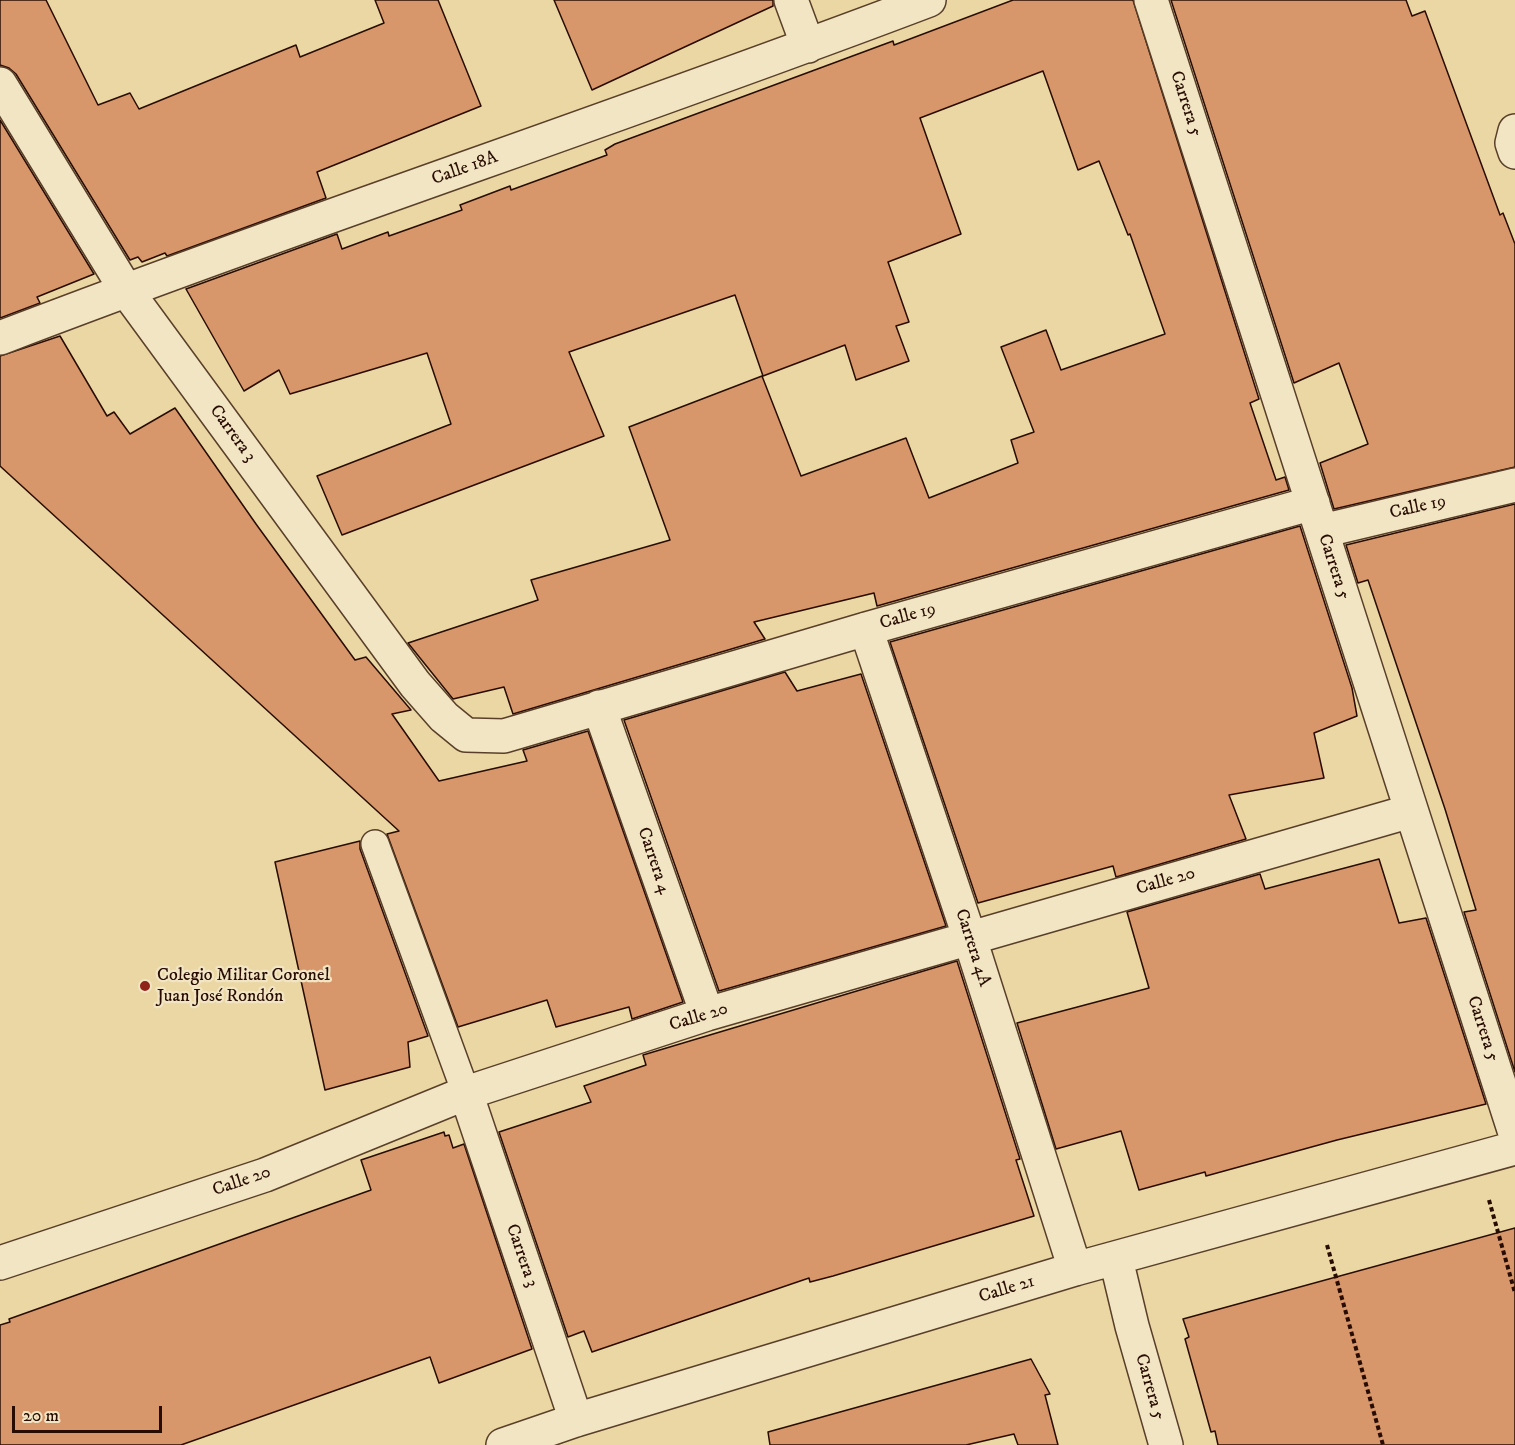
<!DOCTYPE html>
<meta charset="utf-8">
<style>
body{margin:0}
#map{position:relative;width:1515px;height:1445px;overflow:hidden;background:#ead7a4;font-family:"IM FELL DW Pica",serif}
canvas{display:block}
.scale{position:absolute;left:12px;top:1406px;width:150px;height:27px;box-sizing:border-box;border:3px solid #290c00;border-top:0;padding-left:8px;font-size:18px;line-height:21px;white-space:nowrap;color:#290c00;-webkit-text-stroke:4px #f1e5c4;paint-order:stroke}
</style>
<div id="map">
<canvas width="1515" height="1445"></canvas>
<div class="scale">20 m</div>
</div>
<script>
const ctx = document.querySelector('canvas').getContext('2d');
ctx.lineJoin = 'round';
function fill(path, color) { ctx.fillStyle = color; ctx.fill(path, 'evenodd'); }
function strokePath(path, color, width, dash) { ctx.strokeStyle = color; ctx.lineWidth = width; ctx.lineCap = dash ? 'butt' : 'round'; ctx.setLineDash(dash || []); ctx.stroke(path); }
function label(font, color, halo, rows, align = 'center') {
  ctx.font = font + ' "IM FELL DW Pica",serif'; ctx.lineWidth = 4.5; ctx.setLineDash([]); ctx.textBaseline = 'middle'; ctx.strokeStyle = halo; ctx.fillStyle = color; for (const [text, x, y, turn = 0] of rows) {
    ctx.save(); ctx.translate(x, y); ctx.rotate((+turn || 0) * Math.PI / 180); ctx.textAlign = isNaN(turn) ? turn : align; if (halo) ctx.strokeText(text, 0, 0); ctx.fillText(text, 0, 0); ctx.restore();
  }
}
const building = new Path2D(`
 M0,0H46L98,105L130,93L139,109L296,45L300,57L384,23L375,0H438L481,106L317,172L326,198L167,256L165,253L142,262L138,257L130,260L16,74L9,68L0,65Z
 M554,0H773V6L592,90Z
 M1013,0H1133L1259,399L1250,403L1276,480L1285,477L1289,490L877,606L874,593L754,622L765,639L513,714L504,687L453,699L408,643L538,600L531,580L670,540L629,427L762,376L801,476L906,438L929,498L1018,463L1011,440L1034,432L1001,347L1046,330L1061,370L1165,334L1130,234L1128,235L1099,161L1078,170L1043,71L920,118L961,234L888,262L909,322L896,326L909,361L856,380L845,345L763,376L735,295L569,352L604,436L342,535L317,476L451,424L427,353L290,394L279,370L244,391L186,289L337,234L342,249L388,232L389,236L462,210L460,205L510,186L511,190L607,155L605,150L615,144L893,41L894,45Z
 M1171,0H1406L1412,16L1425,11L1500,215L1503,213L1515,244V467L1334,509L1320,463L1368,444L1339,363L1294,383Z
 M0,120L94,274L37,297L40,303L0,318Z
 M60,336L107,416L114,412L130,434L175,408L256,524L355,660L366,657L411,710L392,714L439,781L527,761L523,750L588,731L683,1002L632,1019L629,1007L556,1027L547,1000L458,1027L387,834L399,831L0,466V356Z
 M1515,504V1072L1464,912L1476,910L1445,809L1368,580L1358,583L1346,545Z
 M1300,526L1352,688L1357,716L1314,733L1324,778L1229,795L1246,839L1116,877L1113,866L978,903L890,642Z
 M785,672L797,691L861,674L946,926L719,991L624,720Z
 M360,841V849L428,1036L408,1042L410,1067L325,1090L275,862Z
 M1379,859L1399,923L1426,918L1486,1104L1337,1140L1206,1176L1205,1172L1139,1190L1121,1131L1056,1149L1017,1023L1149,988L1127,912L1260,874L1265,889Z
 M957,961L1020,1159L1016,1160L1034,1216L833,1276L810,1282L809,1278L592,1352L584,1331L568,1337L499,1132L591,1102L584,1086L646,1065L643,1055Z
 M444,1132L445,1136L449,1135L453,1148L464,1144L532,1349L439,1383L430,1357L181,1445H0V1325L10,1322L9,1319L371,1190L361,1160Z
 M1515,1228V1445H1218L1215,1431L1211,1432L1185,1339L1189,1337L1183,1319Z
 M1031,1359L1050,1394L1045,1395L1058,1445H1018L1014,1434L966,1445H770L768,1432Z`);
const path = new Path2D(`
 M1489,1200L1515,1293
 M1327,1245L1383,1445`);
const service = new Path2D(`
 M375,844L466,1093`);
const minor = new Path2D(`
 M791,0L808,46
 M1151,0L1515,1133
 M0,84L126,290L415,684L444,717L466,735L504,736L866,629L1313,503
 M1515,131L1512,143L1515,152
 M0,338C308,220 621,117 929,0
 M1322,531L1515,485
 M866,629L970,939L1075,1269
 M599,707L707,1014
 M466,1093L576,1420
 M1116,1259L1132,1326L1166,1445
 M0,1263L265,1175L466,1093L707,1014L1411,811
 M503,1445L576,1420L1075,1269L1515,1148`);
const markers = [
 [145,986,6,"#8f2418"]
];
const streetNames = [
 ["Carrera 5",1185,104,72],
 ["Calle 18A",465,169,-20],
 ["Carrera 3",232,434,54],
 ["Calle 19",1418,508,-13],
 ["Carrera 5",1333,567,72],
 ["Calle 19",908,617,-16],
 ["Carrera 4",653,861,71],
 ["Calle 20",1166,882,-16],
 ["Carrera 4A",972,948,72],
 ["Calle 20",699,1018,-17],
 ["Carrera 5",1482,1029,72],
 ["Calle 20",242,1182,-19],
 ["Carrera 3",521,1256,71],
 ["Calle 21",1007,1290,-17],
 ["Carrera 5",1149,1387,74]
];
const poiNames = [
 ["Colegio Militar Coronel",157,976],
 ["Juan José Rondón",157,997]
];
fill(building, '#d7976a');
strokePath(building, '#290c00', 1.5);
strokePath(service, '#593f29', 30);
strokePath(minor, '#593f29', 36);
strokePath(path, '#290c00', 4, [4.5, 3]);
strokePath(service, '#f1e5c4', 27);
strokePath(minor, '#f1e5c4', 33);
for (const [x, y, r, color] of markers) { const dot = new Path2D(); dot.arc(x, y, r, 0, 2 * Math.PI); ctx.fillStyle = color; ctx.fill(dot); strokePath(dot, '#f1e5c4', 2); }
label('18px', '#290c00', '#f1e5c4', streetNames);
label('18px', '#290c00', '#f1e5c4', poiNames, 'left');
</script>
